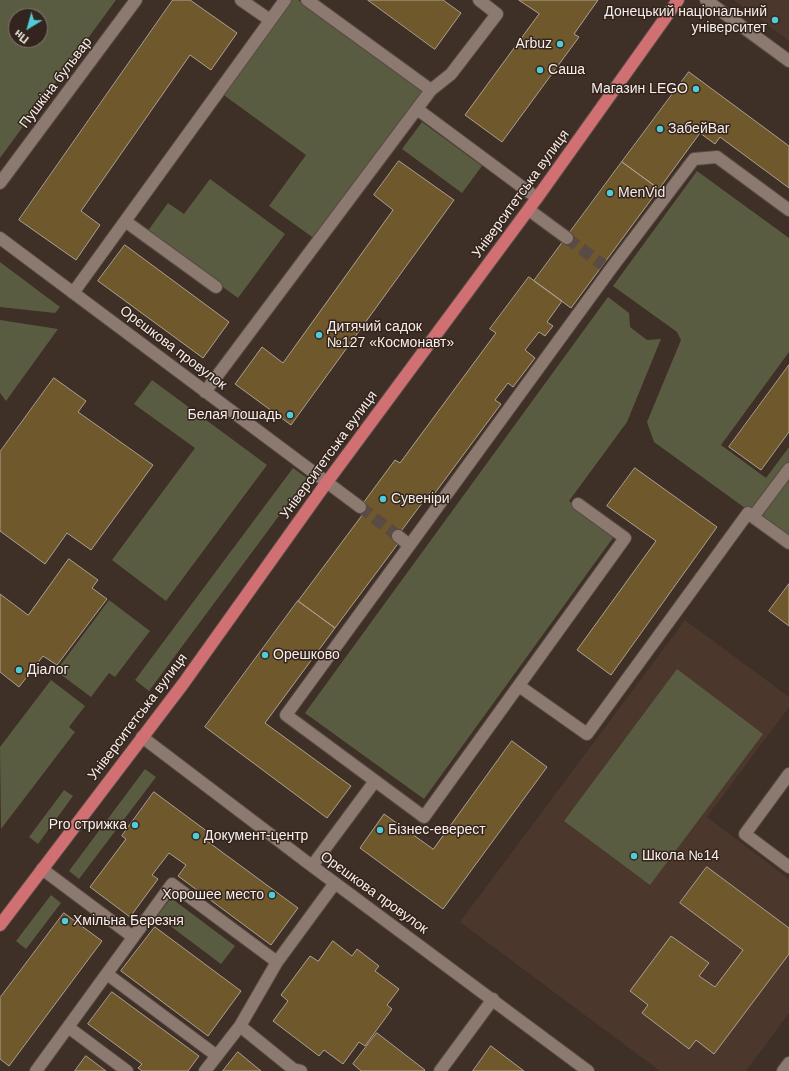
<!DOCTYPE html>
<meta charset="utf-8">
<style>
body{margin:0}
#map{position:relative;width:789px;height:1071px;overflow:hidden;background:#3e2f27;font-family:Helvetica,sans-serif}
canvas{display:block}
.north{position:absolute;left:8px;top:8px;width:40px;height:40px;box-sizing:border-box;background:#33251d;border:1px solid #82756f;border-radius:50%;rotate:217deg;font-size:11px;font-weight:700;line-height:16px;text-align:center;color:#f8eee9}
.north::after{content:'';display:block;margin:auto;width:14px;height:18px;background:#52cbd8;clip-path:polygon(50% 0,100% 100%,50% 72%,0 100%)}
</style>
<div id="map">
<canvas width="789" height="1071"></canvas>
<div class="north">Пн</div>
</div>
<script>
const ctx = document.querySelector('canvas').getContext('2d');
ctx.lineJoin = 'round';
function fill(path, color) { ctx.fillStyle = color; ctx.fill(path, 'evenodd'); }
function strokePath(path, color, width, dash) { ctx.strokeStyle = color; ctx.lineWidth = width; ctx.lineCap = dash ? 'butt' : 'round'; ctx.setLineDash(dash || []); ctx.stroke(path); }
function label(font, color, halo, rows, align = 'center') {
  ctx.font = font + ' Helvetica,sans-serif'; ctx.lineWidth = 3; ctx.setLineDash([]); ctx.textBaseline = 'middle'; ctx.strokeStyle = halo; ctx.fillStyle = color; for (const [text, x, y, turn = 0] of rows) {
    ctx.save(); ctx.translate(x, y); ctx.rotate((+turn || 0) * Math.PI / 180); ctx.textAlign = isNaN(turn) ? turn : align; if (halo) ctx.strokeText(text, 0, 0); ctx.fillText(text, 0, 0); ctx.restore();
  }
}
const built = new Path2D(`
 M734,0H789V41Z
 M685,620L789,697V707L707,817L789,879V1013L746,1071H660L460,922Z`);
const green = new Path2D(`
 M0,0H116L0,158ZM16,16H40V40H16Z
 M289,0H298L423,90L315,239L269,206L306,155L221,93Z
 M422,122L482,166L462,193L402,149Z
 M697,171L789,238V352L721,445L766,478L789,447V540L654,442L647,422L681,340L677,332L613,286Z
 M210,179L285,234L238,298L147,232L168,203L184,214Z
 M0,262L60,307L55,313L0,307Z
 M608,297L629,313L630,327L647,340L661,339L627,422L569,501L615,535L424,799L305,713Z
 M0,320L58,329L6,401L0,393Z
 M152,380L267,465L166,601L112,560L195,448L134,404Z
 M293,468L307,478L149,691L135,680Z
 M109,600L150,631L115,677L109,673L91,697L56,671Z
 M677,669L763,734L650,885L564,821Z
 M51,680L85,706L69,727L75,732L1,829L0,747Z
 M145,769L156,777L79,879L69,871Z
 M64,790L73,796L38,844L29,837Z
 M51,895L61,903L26,949L16,941Z
 M171,898L235,946L221,964L157,916Z`);
const building = new Path2D(`
 M173,0H190L237,33L211,70L190,55L81,211L100,225L76,260L19,220Z
 M368,0H443L461,13L435,49Z
 M519,0H598L574,34L579,37L502,142L465,115L539,14Z
 M689,72L789,146V188L720,137L715,144L700,133L659,189L622,162Z
 M399,161L454,200L291,425L235,384L262,347L283,363L393,210L374,195Z
 M622,162L659,189L571,308L534,281Z
 M125,245L229,322L203,358L98,281Z
 M529,277L562,301L547,322L553,326L545,336L539,332L525,350L535,358L513,387L508,383L495,400L501,404L435,493L431,491L396,538L400,541L335,628L298,601L363,514L358,510L395,460L400,463L496,333L490,329Z
 M789,365V432L761,470L729,447Z
 M54,378L86,401L78,412L153,465L91,550L67,533L45,564L0,531V452Z
 M635,468L717,527L611,675L577,650L656,541L607,506Z
 M69,559L98,580L92,588L107,599L57,665L43,656L19,687L0,672V594L28,615Z
 M789,584V626L769,611Z
 M298,601L335,628L265,723L351,786L327,818L205,727Z
 M512,741L547,767L443,909L360,848L384,814L433,849Z
 M154,792L212,835L207,841L298,908L271,945L178,876L186,865L169,853L152,875L158,879L130,917L90,887L126,839L122,836Z
 M707,867L789,928V954L714,1054L696,1040L689,1049L642,1013L648,1005L630,991L671,936L709,963L699,976L715,987L743,950L680,903Z
 M64,913L102,941L9,1066L0,1059V998Z
 M155,927L241,991L208,1036L121,971Z
 M333,941L352,956L357,949L379,966L375,971L399,989L387,1005L392,1009L365,1046L359,1042L343,1064L324,1050L319,1056L273,1021L288,1001L281,995L310,956L318,961Z
 M112,992L199,1056L188,1071H142L138,1068L142,1064L88,1024Z
 M377,1033L425,1070L424,1071H361L353,1064Z
 M491,1046L524,1071H473Z
 M238,1052L261,1071H223Z
 M86,1056L106,1071H75Z`);
const minorTunnel = new Path2D(`
 M567,238L603,265
 M360,507L398,536`);
const minor = new Path2D(`
 M241,0L270,20
 M706,0L789,61
 M431,90L451,74L497,14L479,0
 M417,109L537,198
 M0,183L136,0
 M529,210L567,238
 M125,221L216,287
 M0,238L360,507
 M73,293L285,0
 M205,392L431,90L307,0
 M789,469L753,517L789,543
 M578,504L625,538L424,817L286,715L610,270L694,159L717,157L789,210
 M398,536L409,545
 M519,686L587,734L748,513
 M142,737L312,866L588,1071
 M789,774L745,834L789,867
 M312,866L375,781
 M42,869L133,937
 M107,974L217,1056
 M240,1026L293,1069L301,1071
 M36,1071L68,1027
 M127,1071L68,1027L172,884L277,962
 M205,1071L240,1026L277,962L335,883
 M440,1071L493,999
 M783,1071L789,1063`);
const major = new Path2D(`
 M0,925L183,684L327,482L537,198L678,0`);
const markers = [
 [775,20,4,"#52cbd8"],
 [560,44,4,"#52cbd8"],
 [540,70,4,"#52cbd8"],
 [696,89,4,"#52cbd8"],
 [660,129,4,"#52cbd8"],
 [610,193,4,"#52cbd8"],
 [319,335,4,"#52cbd8"],
 [290,415,4,"#52cbd8"],
 [383,499,4,"#52cbd8"],
 [265,655,4,"#52cbd8"],
 [19,670,4,"#52cbd8"],
 [135,825,4,"#52cbd8"],
 [380,830,4,"#52cbd8"],
 [196,836,4,"#52cbd8"],
 [634,856,4,"#52cbd8"],
 [272,895,4,"#52cbd8"],
 [65,921,4,"#52cbd8"]
];
const poiNames = [
 ["Донецький національний",767,12,"right"],
 ["університет",767,28,"right"],
 ["Arbuz",552,44,"right"],
 ["Саша",548,70],
 ["Магазин LEGO",688,89,"right"],
 ["ЗабейBar",668,129],
 ["MenVid",618,193],
 ["Дитячий садок",327,327],
 ["№127 «Космонавт»",327,343],
 ["Белая лошадь",282,415,"right"],
 ["Сувеніри",391,499],
 ["Орешково",273,655],
 ["Діалог",27,670],
 ["Pro стрижка",127,825,"right"],
 ["Бізнес-еверест",388,830],
 ["Документ-центр",204,836],
 ["Школа №14",642,856],
 ["Хорошее место",264,895,"right"],
 ["Хмільна Березня",73,921]
];
const streetNames = [
 ["Пушкіна бульвар",56,83,-53],
 ["Університетська вулиця",521,194,-54],
 ["Орєшкова провулок",173,348,37],
 ["Університетська вулиця",329,455,-54],
 ["Університетська вулиця",138,717,-53],
 ["Орєшкова провулок",374,893,36]
];
fill(built, '#4c372c');
fill(green, '#5a5c41');
fill(building, '#70582d');
strokePath(building, '#aba191', 1);
strokePath(minorTunnel, '#5a4c44', 12, [12, 6]);
strokePath(minor, '#574b43', 14);
strokePath(major, '#574b43', 14);
strokePath(minor, '#8c7a71', 12);
strokePath(major, '#d07072', 12);
for (const [x, y, r, color] of markers) { const dot = new Path2D(); dot.arc(x, y, r, 0, 2 * Math.PI); ctx.fillStyle = color; ctx.fill(dot); strokePath(dot, '#33251d', 1.5); }
label('14px', '#f8eee9', '#33251d', poiNames, 'left');
label('14px', '#f8eee9', '#33251d', streetNames);
</script>
